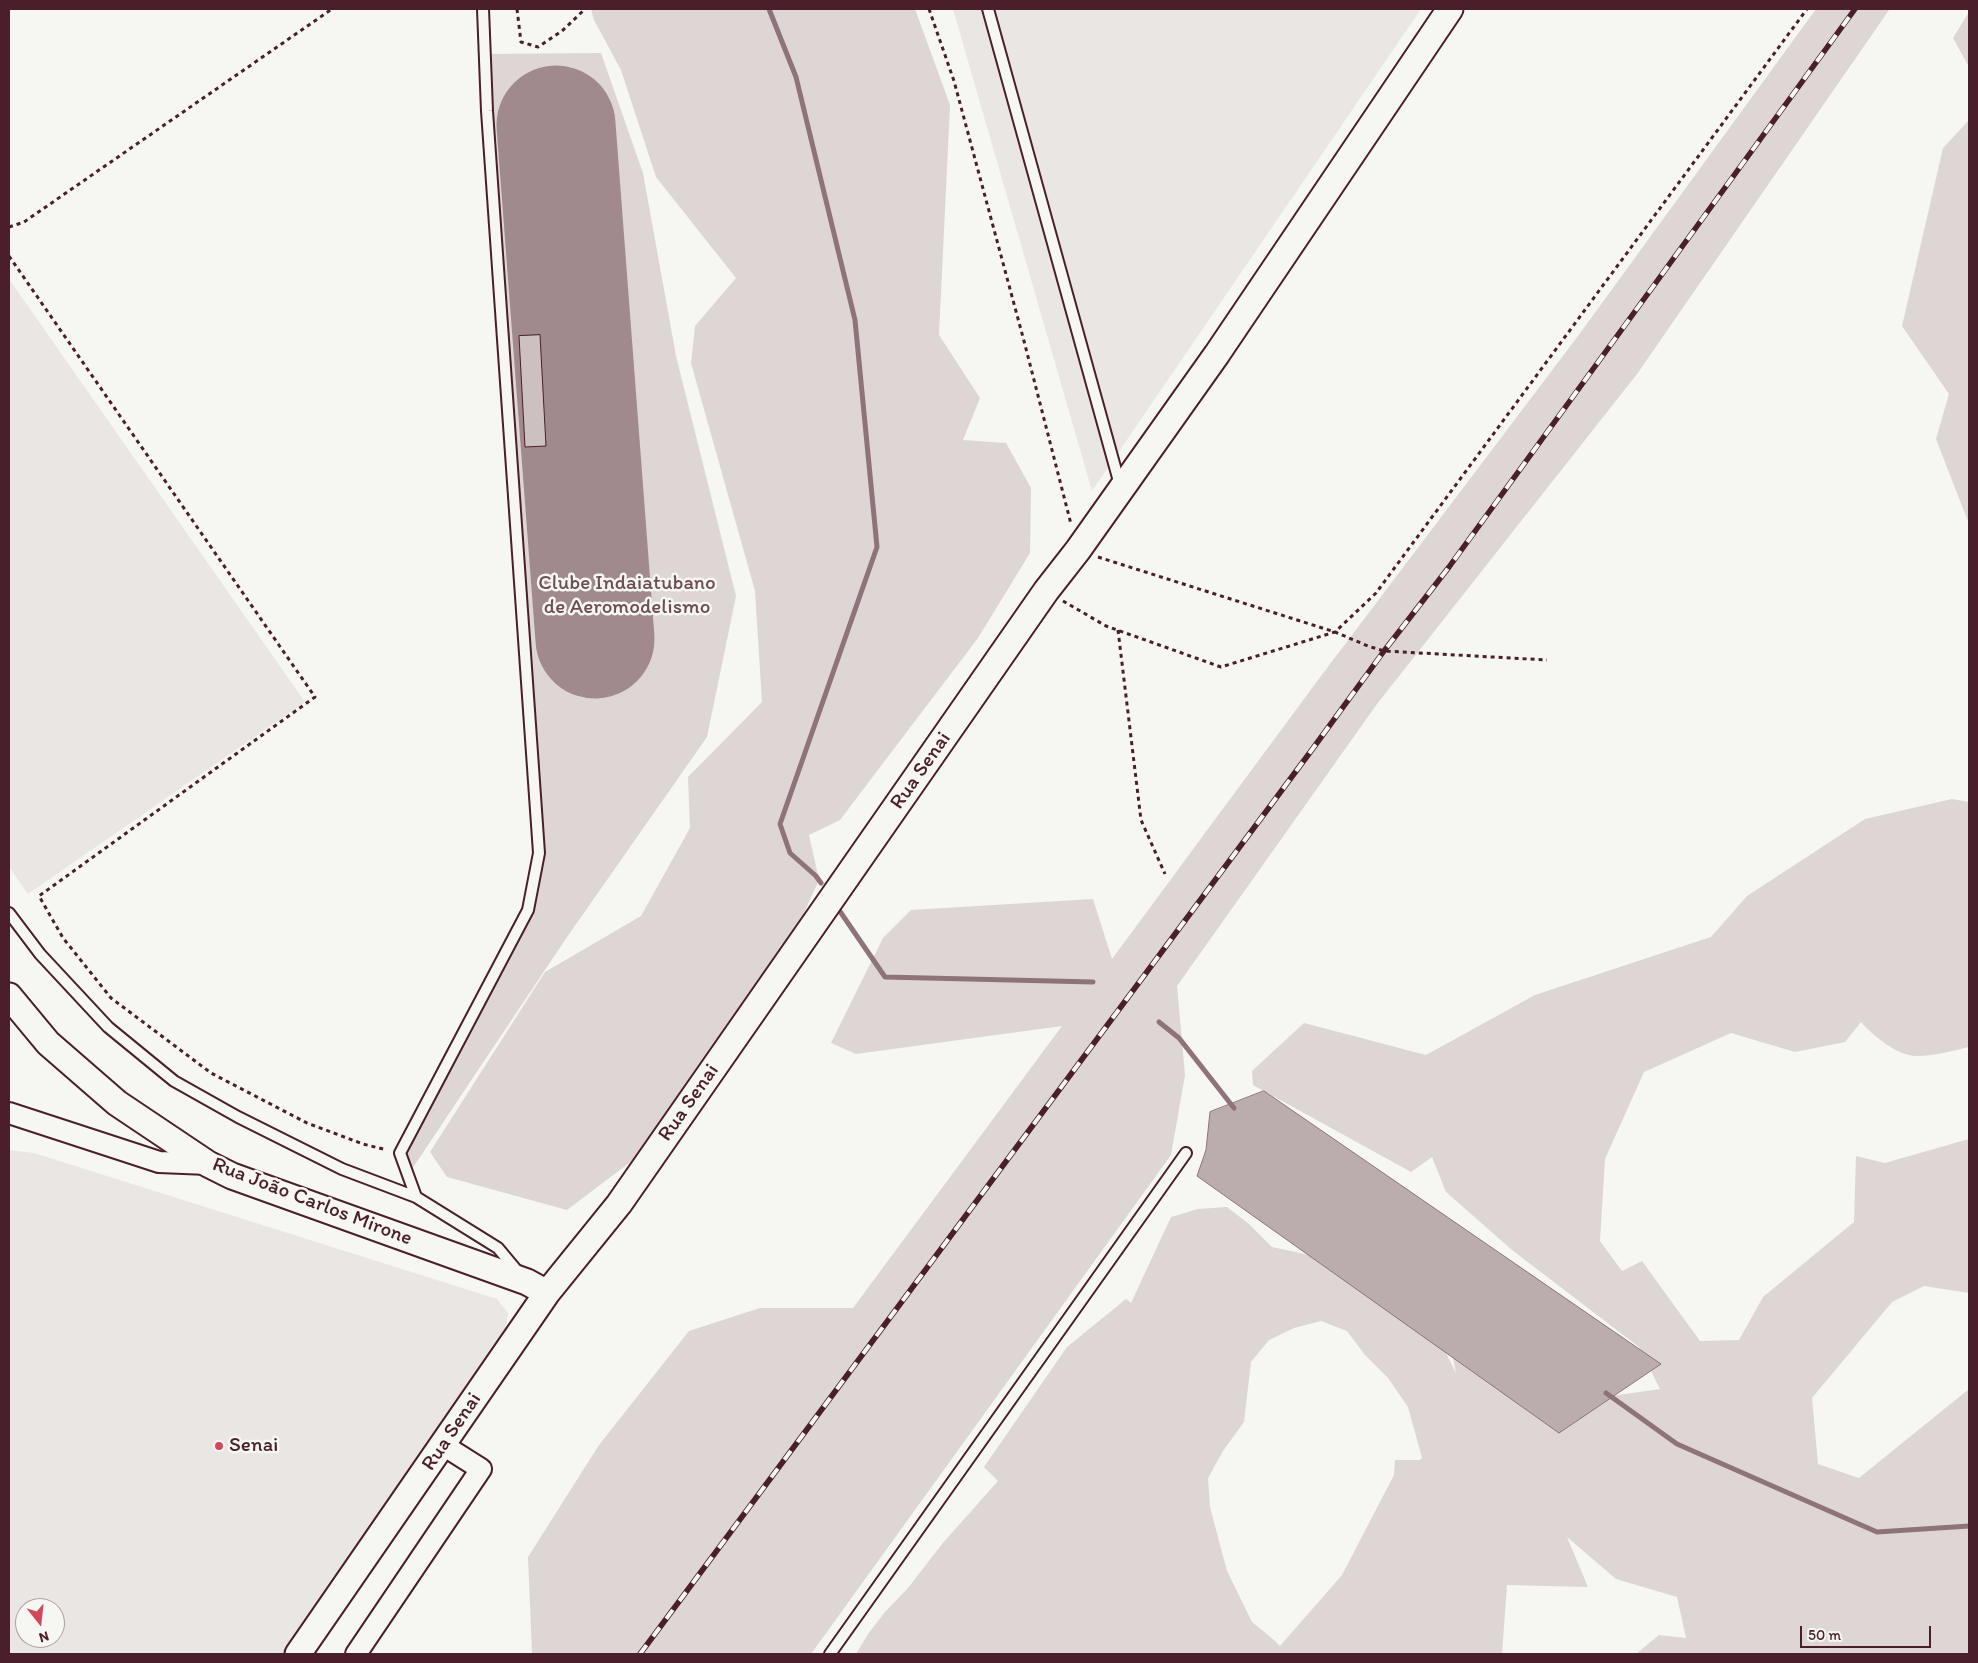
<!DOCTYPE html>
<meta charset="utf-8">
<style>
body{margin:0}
#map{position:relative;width:1978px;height:1663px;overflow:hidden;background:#f6f6f2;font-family:Itim,sans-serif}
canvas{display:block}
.frame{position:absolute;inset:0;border:10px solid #4a1f2b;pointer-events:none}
.north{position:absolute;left:15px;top:1598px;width:50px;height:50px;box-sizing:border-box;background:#f6f6f2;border:1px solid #b1a0a2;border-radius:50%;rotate:164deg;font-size:14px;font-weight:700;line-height:20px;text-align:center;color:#4a1f2b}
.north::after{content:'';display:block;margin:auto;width:18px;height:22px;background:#d1495b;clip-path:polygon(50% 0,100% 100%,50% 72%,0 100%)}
.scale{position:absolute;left:1800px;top:1626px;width:131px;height:22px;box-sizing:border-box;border:2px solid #4a1f2b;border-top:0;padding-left:6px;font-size:15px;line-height:18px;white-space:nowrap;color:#4a1f2b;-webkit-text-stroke:4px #f6f6f2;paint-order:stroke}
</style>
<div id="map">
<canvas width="1978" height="1663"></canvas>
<div class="frame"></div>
<div class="north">N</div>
<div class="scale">50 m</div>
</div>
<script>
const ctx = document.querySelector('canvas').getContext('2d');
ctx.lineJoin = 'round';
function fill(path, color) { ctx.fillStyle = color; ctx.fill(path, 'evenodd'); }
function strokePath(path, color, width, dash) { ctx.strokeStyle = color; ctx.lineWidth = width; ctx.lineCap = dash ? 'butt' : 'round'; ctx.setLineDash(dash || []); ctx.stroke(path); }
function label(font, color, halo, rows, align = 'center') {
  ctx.font = font + ' Itim,sans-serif'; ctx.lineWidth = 5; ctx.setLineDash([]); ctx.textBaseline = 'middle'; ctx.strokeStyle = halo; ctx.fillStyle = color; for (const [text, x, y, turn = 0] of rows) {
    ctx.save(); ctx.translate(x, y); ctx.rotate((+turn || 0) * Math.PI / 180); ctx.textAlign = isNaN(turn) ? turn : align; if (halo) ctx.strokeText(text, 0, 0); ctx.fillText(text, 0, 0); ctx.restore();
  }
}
const built = new Path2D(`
 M953,9H1421L1092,491Z
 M9,279L305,702L28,894L9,867Z
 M9,1150L34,1153L497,1299L508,1313L504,1340L354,1551L284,1654H9ZM25,1608H55V1638H25Z`);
const green = new Path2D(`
 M591,9H915L950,105L939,335L980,398L963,440L1006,443L1031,488L1030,553L978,638L840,820L809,835L819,880L803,915L637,1157L567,1210L447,1177L430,1152L545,972L641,916L690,828L688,777L762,702L755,591L691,363L695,326L736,278L656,177L621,70L594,20Z
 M1816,9H1888L1889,10L1637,374L1377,704L1177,986L1185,1075L1171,1155L811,1654L532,1653L528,1557L599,1445L689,1331L760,1308H853L1062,1026L856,1054L831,1043L883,938L911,910L1093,899L1112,959L1318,680L1578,336Z
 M1969,12V67L1953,38Z
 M601,53L643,173L676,356L736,596L707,737L565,940L412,1169L400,1153L528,910L539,853L485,54Z
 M1969,120V524L1936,439L1949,394L1902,326L1943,148Z
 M1952,799L1969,802V1047C1953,1051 1933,1056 1916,1056C1898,1056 1872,1035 1861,1022L1845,1042L1795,1052L1731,1033L1644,1072L1605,1159L1600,1241L1622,1271L1642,1261L1700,1341L1739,1340L1763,1297L1854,1222L1856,1156L1885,1163L1969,1139V1293L1924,1286L1892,1302L1812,1398L1818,1464L1859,1478L1969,1389V1654H1636L1659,1635L1686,1638L1677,1597L1616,1579L1567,1537L1588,1587L1507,1585L1502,1654H856L868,1634L885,1612L908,1588L942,1544L998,1481L984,1467L1067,1347L1126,1299L1131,1303L1171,1217L1198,1209L1227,1207L1249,1224L1272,1247L1309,1255L1445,1351L1456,1373L1450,1345L1564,1403L1660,1389L1639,1347L1512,1250L1446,1192L1432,1157L1411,1172L1253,1085L1252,1071L1304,1023L1426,1055L1535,995L1711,937L1747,896L1865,819ZM1321,1321L1347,1331L1365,1355L1388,1378L1408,1407L1422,1458L1420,1460H1395L1394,1475L1342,1575L1280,1646L1274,1640L1252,1622L1227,1571L1210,1507L1208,1478L1223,1451L1244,1422L1251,1362L1269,1340L1294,1328Z`);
const water = new Path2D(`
 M1264,1091L1661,1364L1559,1433L1197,1176L1206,1150L1210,1112Z`);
const stream = new Path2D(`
 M769,9L796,77L855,320L877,547L780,824L790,853L816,876L821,883
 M839,910L885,977L1093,982
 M1159,1022L1179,1038L1234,1108
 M1606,1393L1677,1444L1877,1532L1969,1526`);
const runway = new Path2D(`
 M556,125L595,639`);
const building = new Path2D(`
 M540,335L546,446L525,447L519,336Z`);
const path = new Path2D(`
 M517,9L521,42L538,47L562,31L585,9
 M929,9L954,81L1024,341L1071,524
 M9,227L24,222L332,9
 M9,256L315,697L39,896L63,938L111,998L211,1073L307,1123L363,1144L387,1150
 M1098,557L1335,632L1368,646L1384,651L1547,660
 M1063,601L1106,626L1221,667L1335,632L1376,593L1807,9
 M1118,630L1141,820L1165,874`);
const service = new Path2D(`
 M483,9L487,111L539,853L528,910L400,1153L416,1197L498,1248L518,1272
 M988,9L1120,485
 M9,913L40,954L108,1027L174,1081L238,1117L342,1169L416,1197
 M830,1654L1186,1153`);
const minor = new Path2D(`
 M9,1113L159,1162L208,1164
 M356,1654L481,1469L443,1445`);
const tertiary = new Path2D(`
 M9,996L48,1043L117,1103L208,1164L232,1176L527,1282L547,1293
 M298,1654L547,1293L619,1204L1046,591L1078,550L1217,354L1450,9`);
const rail = new Path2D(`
 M640,1654L1311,751L1384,651L1449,567L1855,9`);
const markers = [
 [219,1446,5,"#d1495b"]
];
const parkNames = [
 ["Clube Indaiatubano",627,584],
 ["de Aeromodelismo",627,608]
];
const streetNames = [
 ["Rua Senai",921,771,-55],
 ["Rua Senai",689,1103,-55],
 ["Rua João Carlos Mirone",312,1202,21],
 ["Rua Senai",452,1432,-56]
];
const poiNames = [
 ["Senai",229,1446]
];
fill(built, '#e9e6e3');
fill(green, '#ddd6d5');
fill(water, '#bbadae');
strokePath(water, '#8e747a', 1);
strokePath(stream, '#8e747a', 5);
strokePath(runway, '#a08a8e', 119);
fill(building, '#ccc1c0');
strokePath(building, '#4a1f2b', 1);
strokePath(service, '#4a1f2b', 14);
strokePath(minor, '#4a1f2b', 24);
strokePath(tertiary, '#4a1f2b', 29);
strokePath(path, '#4a1f2b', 3, [4, 4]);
strokePath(service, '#f6f6f2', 10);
strokePath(minor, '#f6f6f2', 20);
strokePath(tertiary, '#f6f6f2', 25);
strokePath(rail, '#4a1f2b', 5.5);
strokePath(rail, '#f6f6f2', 4, [11]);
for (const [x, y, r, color] of markers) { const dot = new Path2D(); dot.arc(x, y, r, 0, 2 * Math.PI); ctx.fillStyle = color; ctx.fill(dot); strokePath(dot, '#f6f6f2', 2); }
label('21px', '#6f4d56', '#f6f6f2', parkNames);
label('21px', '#4a1f2b', '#f6f6f2', streetNames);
label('21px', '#4a1f2b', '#f6f6f2', poiNames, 'left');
</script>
